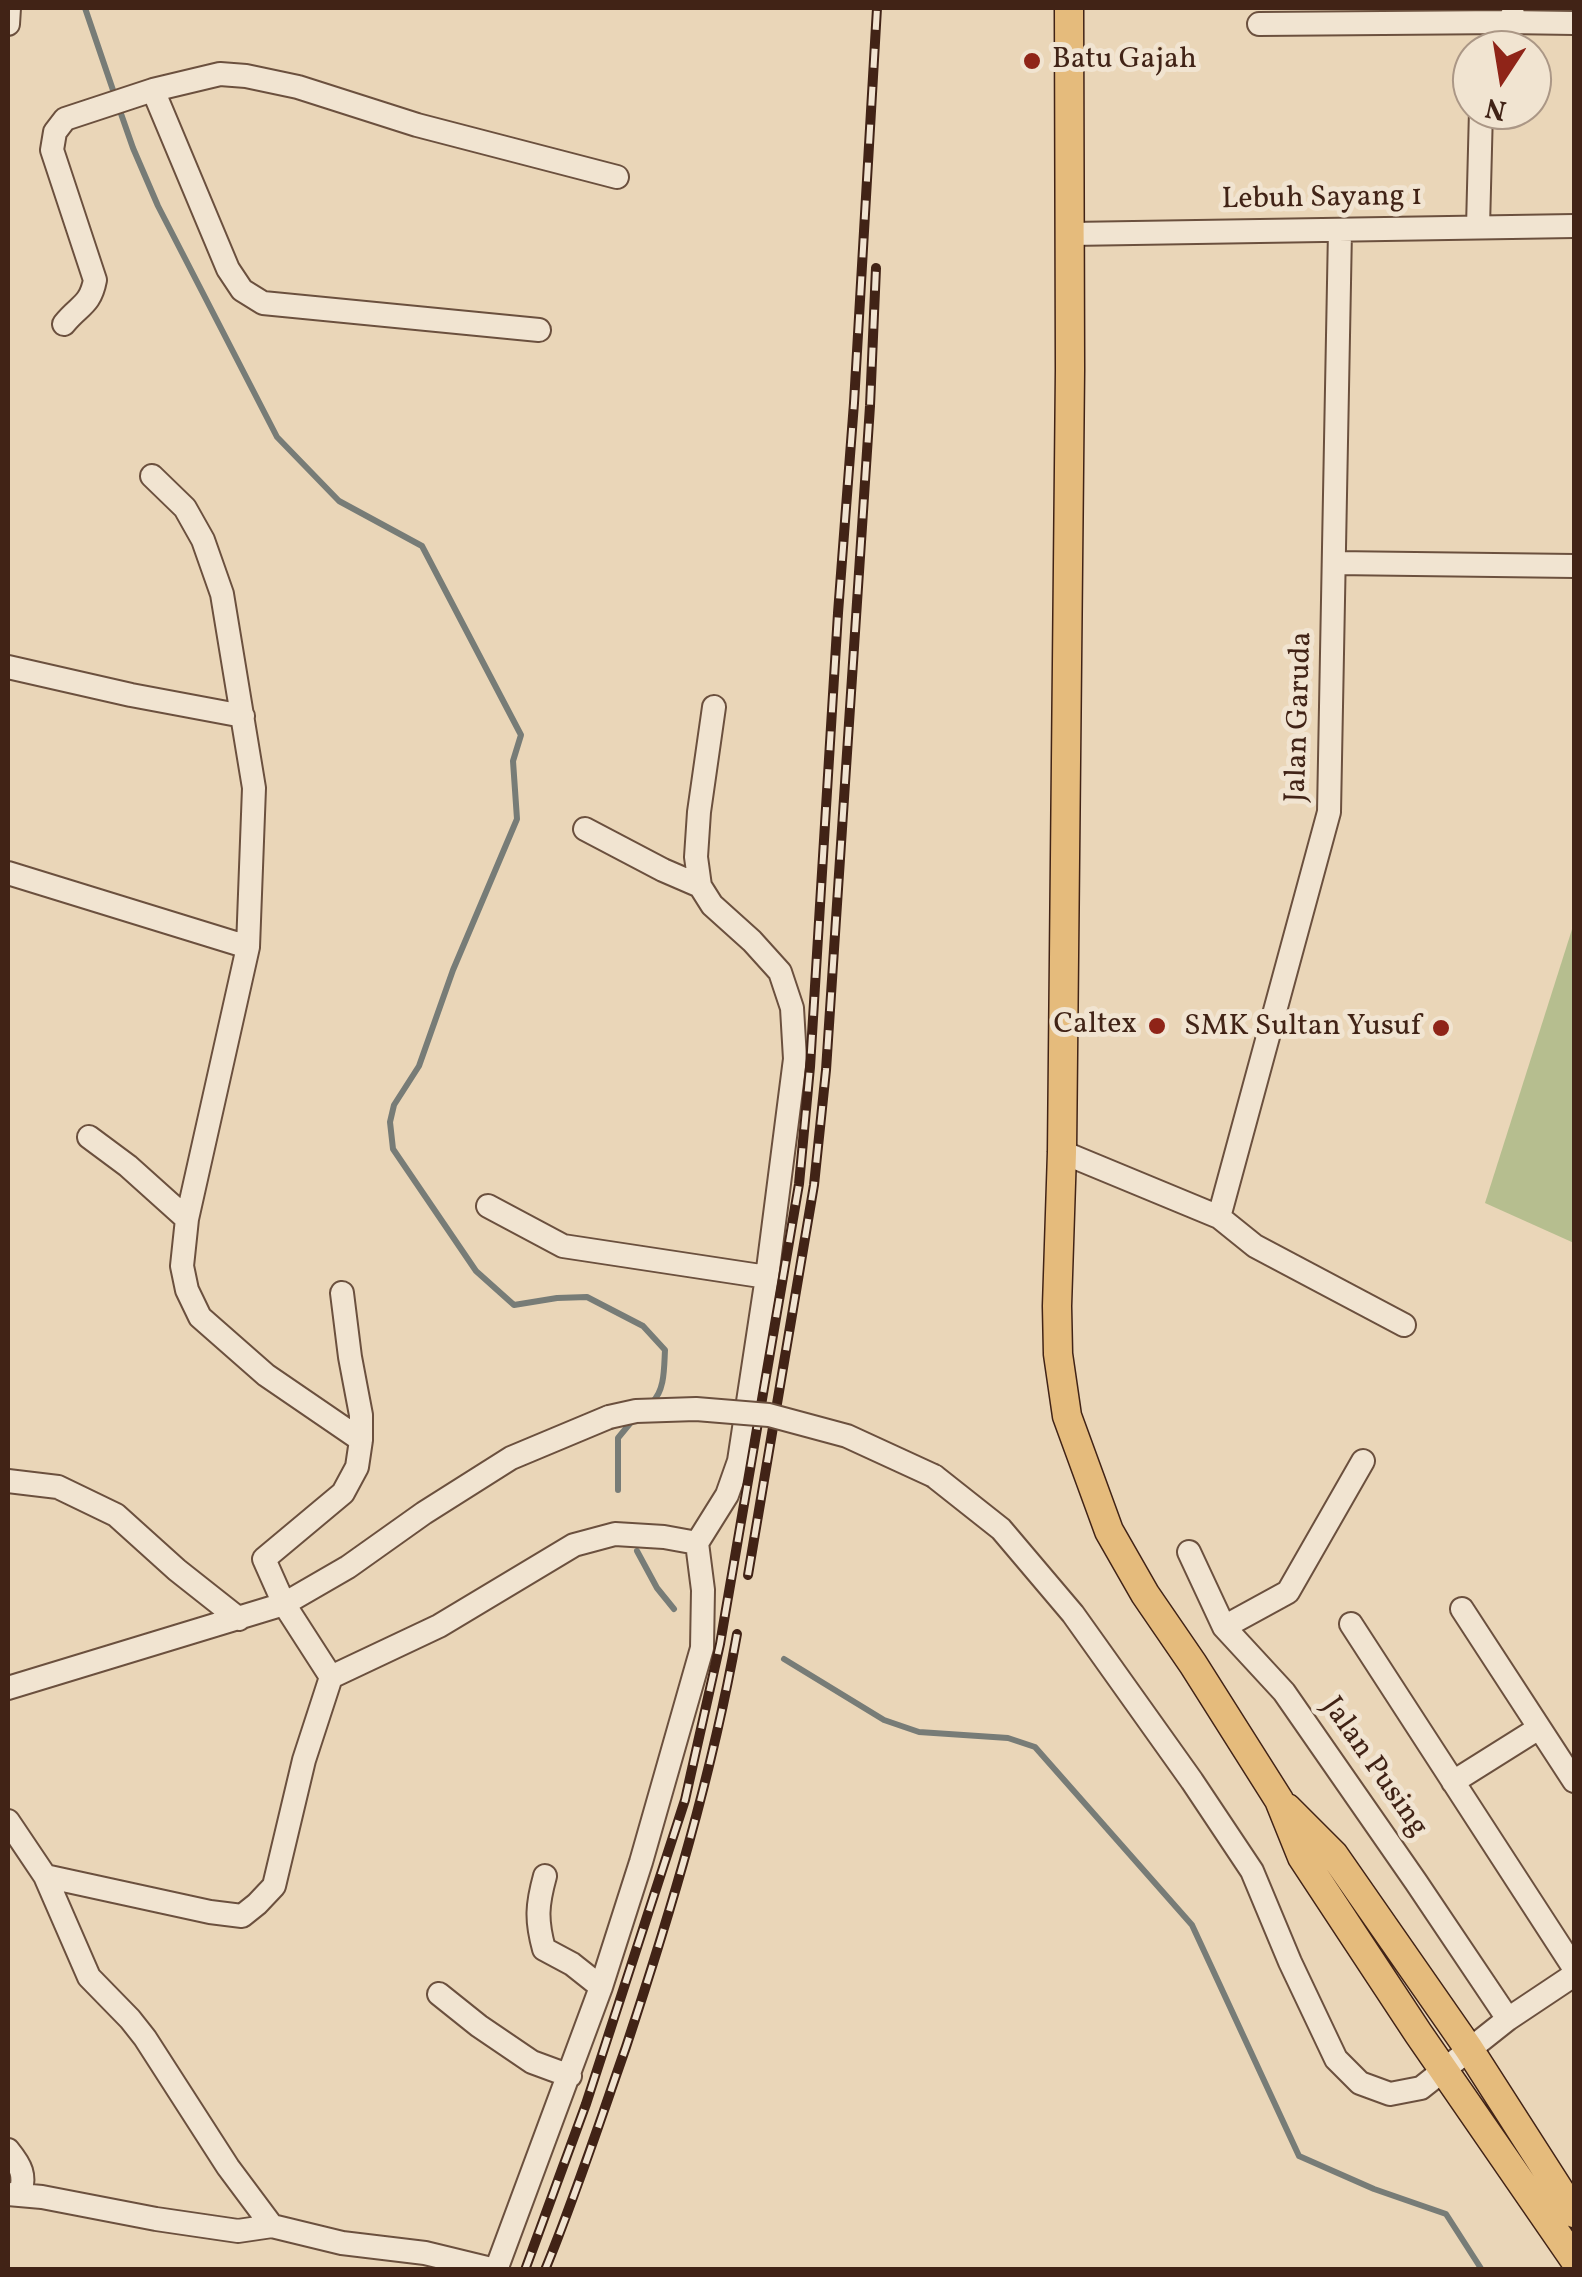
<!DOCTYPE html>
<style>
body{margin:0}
#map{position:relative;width:1582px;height:2277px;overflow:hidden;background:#ead6b8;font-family:Vollkorn,serif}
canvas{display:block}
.frame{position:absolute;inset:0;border:10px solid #412316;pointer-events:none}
.north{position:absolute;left:1452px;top:30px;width:100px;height:100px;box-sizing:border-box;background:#f1e4d1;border:2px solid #ab9786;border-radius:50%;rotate:192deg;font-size:28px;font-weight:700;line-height:40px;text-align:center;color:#412316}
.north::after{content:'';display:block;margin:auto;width:35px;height:45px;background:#8f2418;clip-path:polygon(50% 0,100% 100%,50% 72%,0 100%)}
</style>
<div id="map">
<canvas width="1582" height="2277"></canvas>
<div class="frame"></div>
<div class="north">N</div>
</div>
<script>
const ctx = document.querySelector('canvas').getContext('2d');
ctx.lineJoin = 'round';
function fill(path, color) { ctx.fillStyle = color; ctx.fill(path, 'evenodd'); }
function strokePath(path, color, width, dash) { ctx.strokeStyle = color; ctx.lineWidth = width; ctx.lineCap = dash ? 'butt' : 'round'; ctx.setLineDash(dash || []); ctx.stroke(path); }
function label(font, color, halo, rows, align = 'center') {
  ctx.font = font + ' Vollkorn,serif'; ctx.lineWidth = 10; ctx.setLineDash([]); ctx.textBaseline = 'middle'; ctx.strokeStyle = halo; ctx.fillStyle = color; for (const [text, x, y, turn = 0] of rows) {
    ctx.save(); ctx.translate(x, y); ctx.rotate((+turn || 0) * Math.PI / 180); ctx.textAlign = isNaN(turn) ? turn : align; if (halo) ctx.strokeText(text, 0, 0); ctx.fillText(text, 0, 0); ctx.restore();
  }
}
const green = new Path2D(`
 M1574,923V1243L1485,1203Z`);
const stream = new Path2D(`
 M85,8L115,96
 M119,108L133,148L158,206L277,437L339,501L422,546L521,735L513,761L517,819L453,970L419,1066L394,1105L390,1122L393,1149L476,1271L514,1305L557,1298L587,1297L643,1326L665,1350C664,1367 665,1391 652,1402
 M618,1490V1438L632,1421
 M637,1551L657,1588L674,1609
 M784,1659L884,1720L919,1732L1008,1738L1035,1747L1192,1925L1299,2156L1374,2189L1446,2214L1482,2270`);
const minor = new Path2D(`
 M8,24L9,8
 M1259,24L1507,22L1574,23
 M1490,50L1513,14
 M153,90L228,269L242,290L263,303L539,330
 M1478,227L1481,110
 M1071,234L1574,226
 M64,324C79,305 90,306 95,280L52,150L55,132L65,119L153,90L220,74L246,76L298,87L417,125L617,177
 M152,476L185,508L203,540L222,594L254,788L248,947L187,1219L182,1266L187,1290L200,1317L266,1375L361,1440L357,1467L343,1493L264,1559L284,1604L331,1677L439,1626L574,1545L615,1534L664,1537L697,1543L703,1590L702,1648L641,1862L601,1987L496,2270
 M1335,563L1574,566
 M8,667L131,695L243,716
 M585,829L663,870L700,886
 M8,873L248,947
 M89,1137L128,1166L187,1219
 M1062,1152L1219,1217L1255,1246L1404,1325
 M488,1206L563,1246L767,1277
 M1219,1217L1329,812L1340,230
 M342,1293L350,1357L361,1415V1440
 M934,1476L1001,1529L1073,1614L1192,1781L1252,1871L1290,1962L1336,2059L1360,2083L1390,2094L1421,2088L1508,2019L1574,1975
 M8,1481L58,1487L116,1515L177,1570L239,1619
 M697,1543L727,1495L739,1461L767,1277L795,1059L792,1008L780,972L752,941L712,905L700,886L696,857L699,812L714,707
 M1189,1552L1224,1627L1284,1692L1416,1882L1508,2019
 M1462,1609L1574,1781
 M1351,1624L1574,1968
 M1224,1627L1288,1592L1363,1461
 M8,1688L284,1604L348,1567L424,1513L511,1458L609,1417
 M1453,1782L1539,1728
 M8,1821L45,1876L89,1977L130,2019L145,2038L228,2167L272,2226
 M45,1876L210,1912L242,1916L257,1904L274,1886L304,1760L331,1677
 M545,1876C537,1905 536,1920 544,1949L572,1964L601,1987
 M439,1994L479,2026L532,2062L570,2076
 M8,2150C21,2166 26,2175 20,2195
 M8,2194L42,2197L156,2219L238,2231L272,2226L342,2243L425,2253L495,2270`);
const major = new Path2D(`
 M1069,8L1070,370L1062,1152L1057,1306L1058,1354L1067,1416L1109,1531L1145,1594L1193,1664L1279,1800L1302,1857L1418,2033L1574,2259
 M1287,1808L1334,1855L1469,2049L1574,2213`);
const rail = new Path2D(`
 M748,1575L814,1185L826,1070L870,406L876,268
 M525,2270L586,2104L685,1800L720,1644L799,1184L810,1067L838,613L854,403L877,8
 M545,2270C575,2197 600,2121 626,2047C671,1911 712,1775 737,1634`);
const minorBridge = new Path2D(`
 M609,1417L636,1411L696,1409L769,1415L847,1436L934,1476`);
const markers = [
 [1032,61,10,"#8f2418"],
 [1157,1026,10,"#8f2418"],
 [1441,1028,10,"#8f2418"]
];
const poiNames = [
 ["Batu Gajah",1052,61,"left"],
 ["Caltex",1137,1026],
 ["SMK Sultan Yusuf",1421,1028]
];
const streetNames = [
 ["Lebuh Sayang 1",1322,200,-1],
 ["Jalan Garuda",1301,717,-88],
 ["Jalan Pusing",1373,1768,55]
];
fill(green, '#b6be8f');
strokePath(stream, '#777c77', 6);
strokePath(minor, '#6b503e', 26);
strokePath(major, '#412316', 31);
strokePath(minor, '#f1e4d1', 22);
strokePath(major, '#e5bb7c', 28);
strokePath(rail, '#412316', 10);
strokePath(rail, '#f1e4d1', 6, [19]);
strokePath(minorBridge, '#6b503e', 26, []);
strokePath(minorBridge, '#f1e4d1', 22);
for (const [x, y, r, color] of markers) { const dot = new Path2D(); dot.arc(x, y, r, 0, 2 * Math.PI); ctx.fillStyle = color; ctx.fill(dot); strokePath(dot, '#f1e4d1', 4); }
label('30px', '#412316', '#f1e4d1', poiNames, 'right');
label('30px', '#412316', '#f1e4d1', streetNames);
</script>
